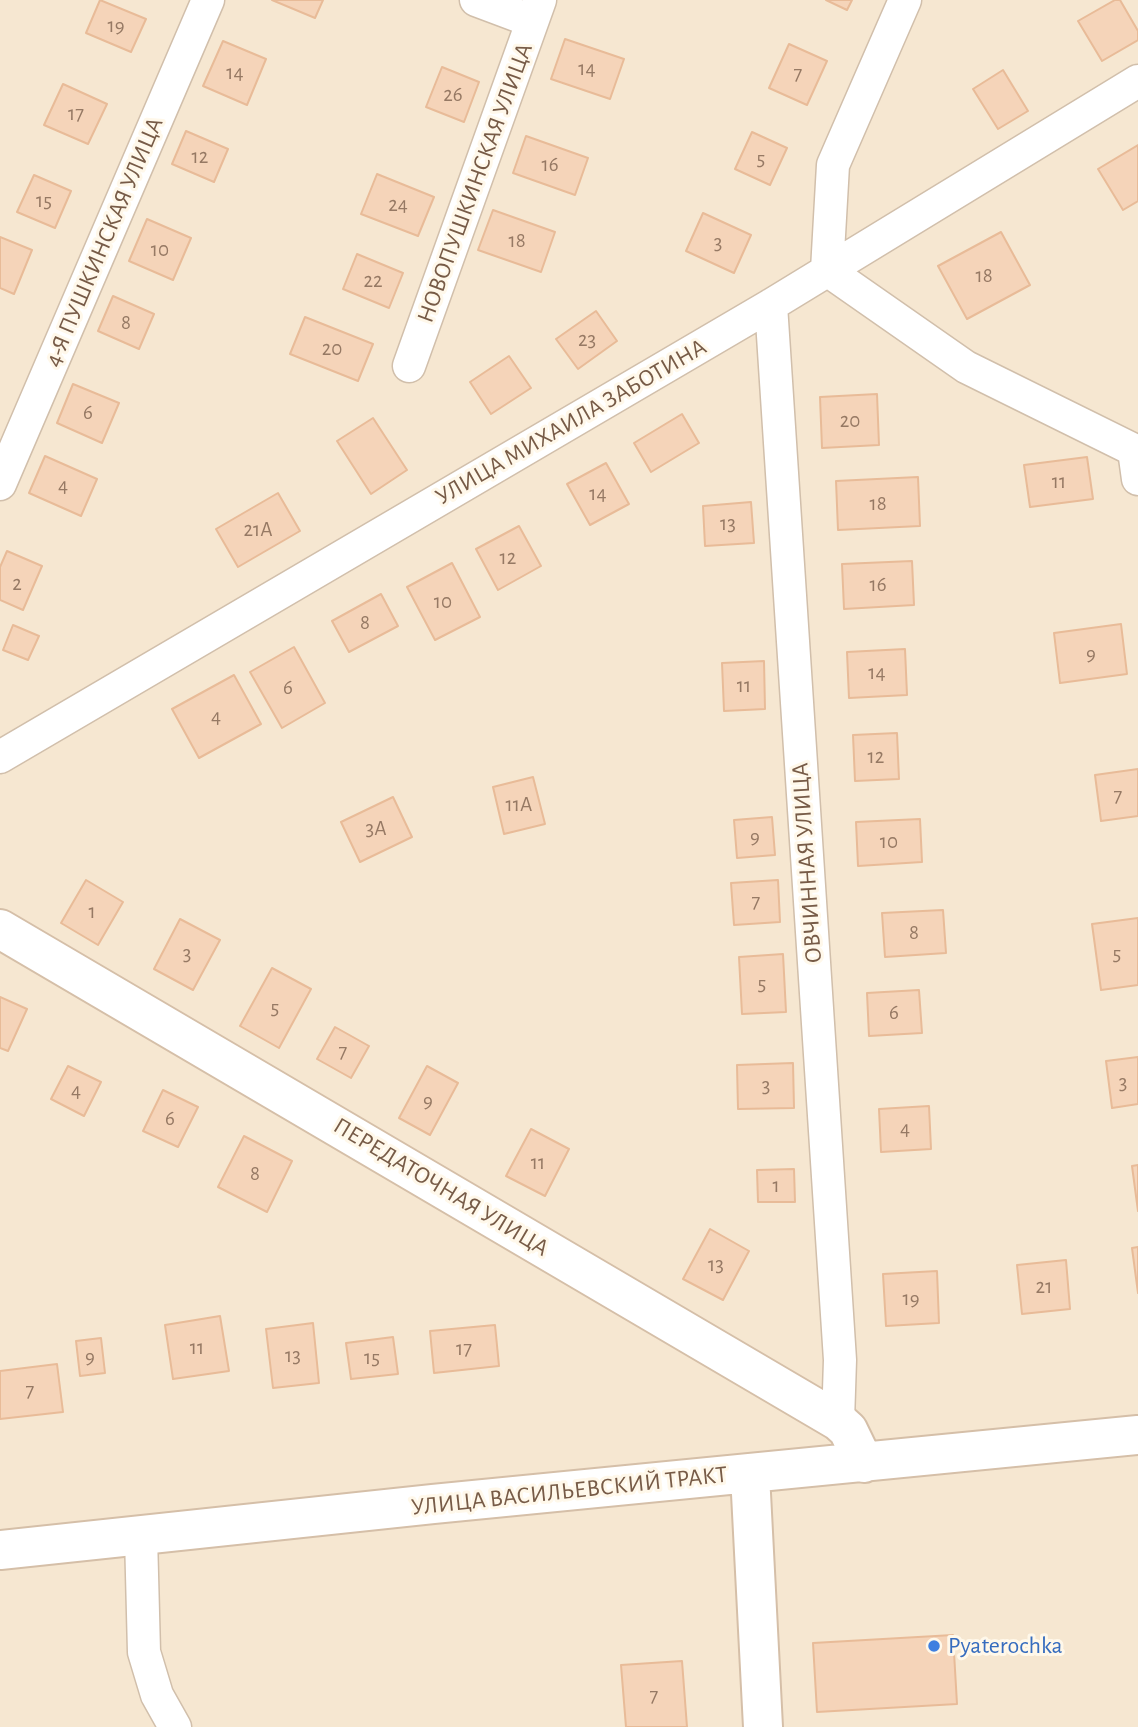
<!DOCTYPE html>
<meta charset="utf-8">
<style>
body{margin:0}
canvas{display:block;background:#fef5e3}
</style>
<canvas width="1138" height="1727"></canvas>
<script>
const ctx = document.querySelector('canvas').getContext('2d');
ctx.lineJoin = 'round';
function fill(path, color) { ctx.fillStyle = color; ctx.fill(path, 'evenodd'); }
function strokePath(path, color, width, dash) { ctx.strokeStyle = color; ctx.lineWidth = width; ctx.lineCap = dash ? 'butt' : 'round'; ctx.setLineDash(dash || []); ctx.stroke(path); }
function label(font, color, halo, rows, align = 'center') {
  ctx.font = font + ' "Alegreya Sans",sans-serif'; ctx.lineWidth = 6; ctx.setLineDash([]); ctx.textBaseline = 'middle'; ctx.strokeStyle = halo; ctx.fillStyle = color; for (const [text, x, y, turn = 0] of rows) {
    ctx.save(); ctx.translate(x, y); ctx.rotate((+turn || 0) * Math.PI / 180); ctx.textAlign = isNaN(turn) ? turn : align; if (halo) ctx.strokeText(text, 0, 0); ctx.fillText(text, 0, 0); ctx.restore();
  }
}
const residential = new Path2D(`
 M0,0H1138V1727H0Z`);
const building = new Path2D(`
 M100,0L146,19L131,52L86,33Z
 M272,0H323L315,18Z
 M826,0H852L847,10Z
 M1115,0H1120L1138,31V40L1102,61L1078,21Z
 M565,39L624,59L610,99L551,79Z
 M223,41L266,59L247,105L203,86Z
 M789,44L827,61L807,105L769,88Z
 M442,67L479,82L464,122L426,107Z
 M1003,70L1028,111L998,129L973,89Z
 M63,84L107,104L88,144L44,125Z
 M186,131L228,149L214,182L172,164Z
 M752,132L787,148L770,185L735,169Z
 M526,136L588,158L575,195L513,173Z
 M1138,145V201L1123,210L1098,169Z
 M377,174L434,197L418,236L361,214Z
 M34,175L71,191L55,228L17,212Z
 M493,210L555,232L541,272L478,250Z
 M703,213L751,235L734,273L686,251Z
 M147,219L191,238L173,280L129,261Z
 M1001,232L1030,285L967,319L938,266Z
 M0,237L32,250L14,294L0,288Z
 M357,254L403,273L389,308L343,289Z
 M113,296L154,314L139,349L98,331Z
 M596,311L617,341L578,369L556,339Z
 M305,317L373,344L358,381L290,354Z
 M509,356L531,388L491,414L470,382Z
 M73,384L119,403L102,443L57,423Z
 M877,394L879,445L822,448L820,397Z
 M682,414L699,443L651,472L634,443Z
 M373,418L407,470L371,494L337,441Z
 M45,456L97,479L81,516L29,493Z
 M1087,457L1093,499L1030,507L1024,465Z
 M606,463L629,504L590,525L567,484Z
 M918,477L920,526L838,530L836,481Z
 M278,493L300,531L238,567L216,529Z
 M751,502L754,543L705,546L703,506Z
 M519,526L541,566L498,590L476,549Z
 M7,551L42,566L23,610L0,600V567Z
 M912,561L914,605L844,609L842,564Z
 M452,563L480,617L435,640L407,587Z
 M381,594L398,626L349,652L332,621Z
 M1121,624L1127,674L1060,683L1054,633Z
 M13,625L39,636L28,660L3,650Z
 M294,647L325,703L282,728L250,672Z
 M905,649L907,695L849,698L847,652Z
 M764,661L765,709L724,711L722,663Z
 M234,675L261,724L199,758L172,709Z
 M897,733L899,779L855,781L853,735Z
 M1138,769V816L1101,821L1095,775Z
 M533,777L545,824L504,834L493,787Z
 M393,797L412,837L360,862L341,822Z
 M772,817L775,855L737,858L734,820Z
 M920,819L922,862L858,866L856,822Z
 M86,880L123,902L98,945L61,923Z
 M778,880L780,922L734,925L731,883Z
 M943,910L946,953L885,957L882,913Z
 M1138,918V985L1101,990L1092,924Z
 M180,919L220,940L193,990L154,969Z
 M783,954L786,1012L742,1014L739,957Z
 M272,968L311,989L279,1048L240,1026Z
 M919,990L922,1033L869,1036L867,993Z
 M0,997L27,1009L8,1051L0,1048Z
 M335,1027L369,1046L351,1078L317,1059Z
 M1138,1057V1104L1112,1108L1106,1061Z
 M793,1063L794,1108L738,1109L737,1065Z
 M68,1066L101,1082L84,1116L51,1099Z
 M427,1066L458,1083L430,1135L399,1118Z
 M163,1090L198,1107L178,1147L143,1131Z
 M929,1106L931,1149L881,1152L879,1109Z
 M531,1129L569,1149L545,1196L506,1176Z
 M244,1136L292,1161L267,1212L218,1187Z
 M1138,1165V1211L1132,1166Z
 M794,1169L795,1202H758L757,1170Z
 M710,1229L749,1251L723,1300L683,1279Z
 M1138,1247V1293L1132,1248Z
 M1066,1260L1070,1309L1022,1314L1017,1265Z
 M937,1271L939,1323L886,1326L883,1274Z
 M220,1316L229,1371L173,1379L165,1325Z
 M313,1323L319,1383L273,1388L266,1329Z
 M495,1325L499,1366L434,1373L430,1331Z
 M393,1337L398,1374L351,1379L346,1343Z
 M101,1338L105,1373L80,1376L76,1341Z
 M57,1364L63,1412L0,1419V1371Z
 M953,1635L957,1704L817,1712L813,1643Z
 M682,1661L687,1727H626L621,1665Z`);
const street = new Path2D(`
 M476,0L532,21
 M905,0L833,165L827,270L966,367L1134,450L1138,479
 M771,305L840,1360L838,1421
 M409,366L540,0
 M0,484L208,0
 M0,757L771,305L1138,81
 M141,1536L144,1652L157,1695L175,1727`);
const secondary = new Path2D(`
 M0,929L838,1421L848,1430L864,1463
 M750,1474L763,1727
 M0,1550L433,1504L1138,1435`);
const markers = [
 [934,1646,7,"#3f7fe0"]
];
const numberNames = [
 ["19",116,26],
 ["14",587,69],
 ["14",235,73],
 ["7",798,74],
 ["26",453,95],
 ["17",76,114],
 ["12",200,157],
 ["5",761,159],
 ["16",550,165],
 ["15",44,201],
 ["24",398,205],
 ["18",517,241],
 ["3",718,243],
 ["10",160,250],
 ["18",984,276],
 ["22",373,281],
 ["8",126,323],
 ["23",587,340],
 ["20",332,349],
 ["6",88,413],
 ["20",850,421],
 ["11",1059,482],
 ["4",63,486],
 ["14",598,494],
 ["18",878,504],
 ["13",728,524],
 ["21А",258,530],
 ["12",508,558],
 ["2",17,584],
 ["16",878,585],
 ["10",443,602],
 ["8",365,623],
 ["9",1091,654],
 ["14",877,673],
 ["11",744,686],
 ["6",288,688],
 ["4",216,717],
 ["12",876,757],
 ["7",1118,796],
 ["11А",519,805],
 ["3А",376,829],
 ["9",755,837],
 ["10",889,842],
 ["7",756,902],
 ["1",92,912],
 ["8",914,933],
 ["3",187,954],
 ["5",1117,954],
 ["5",762,984],
 ["5",275,1008],
 ["6",894,1013],
 ["7",343,1052],
 ["3",1123,1083],
 ["3",766,1086],
 ["4",76,1091],
 ["9",428,1101],
 ["6",170,1119],
 ["4",905,1129],
 ["11",538,1163],
 ["8",255,1174],
 ["1",776,1186],
 ["13",716,1265],
 ["21",1044,1287],
 ["19",911,1299],
 ["11",197,1348],
 ["17",464,1349],
 ["13",293,1356],
 ["9",90,1357],
 ["15",372,1358],
 ["7",30,1391],
 ["7",654,1696]
];
const streetNames = [
 ["НОВОПУШКИНСКАЯ УЛИЦА",475,183,-70],
 ["4-Я ПУШКИНСКАЯ УЛИЦА",104,242,-67],
 ["УЛИЦА МИХАИЛА ЗАБОТИНА",571,422,-30],
 ["ОВЧИННАЯ УЛИЦА",807,863,-94],
 ["ПЕРЕДАТОЧНАЯ УЛИЦА",441,1187,31],
 ["УЛИЦА ВАСИЛЬЕВСКИЙ ТРАКТ",569,1491,-6]
];
const shopNames = [
 ["Pyaterochka",948,1646]
];
fill(residential, '#f6e7d1');
fill(building, '#f5d4b9');
strokePath(building, '#e8bb98', 2);
strokePath(street, '#d1bfab', 35);
strokePath(secondary, '#d5bfa8', 42);
strokePath(street, '#fff', 32);
strokePath(secondary, '#fff', 38);
for (const [x, y, r, color] of markers) { const dot = new Path2D(); dot.arc(x, y, r, 0, 2 * Math.PI); ctx.fillStyle = color; ctx.fill(dot); strokePath(dot, '#fff8ea', 2.5); }
label('21px', '#967964', null, numberNames);
label('24px', '#775b47', '#fff8ea', streetNames);
label('24px', '#366cbe', '#fff8ea', shopNames, 'left');
</script>
